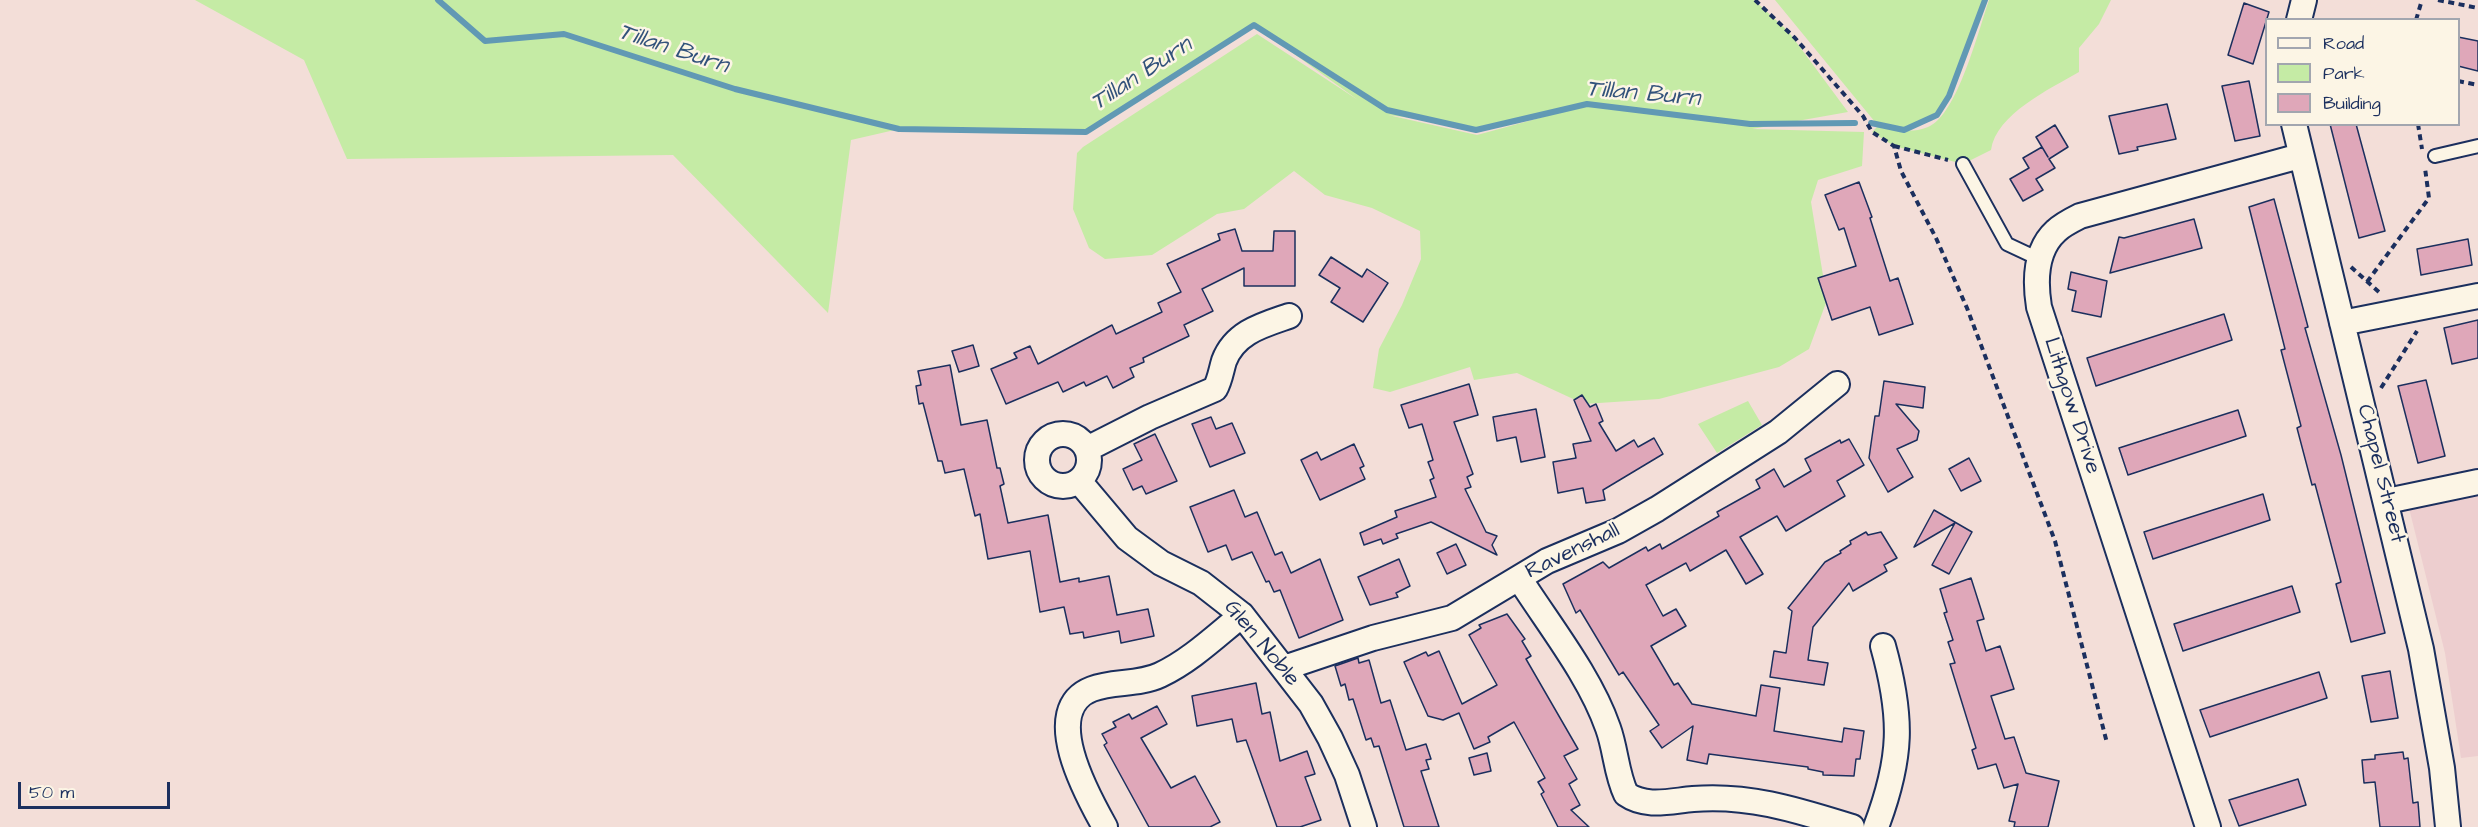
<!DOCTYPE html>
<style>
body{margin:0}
#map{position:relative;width:2478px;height:827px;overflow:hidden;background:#f3ded8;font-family:"Architects Daughter",sans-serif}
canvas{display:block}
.legend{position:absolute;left:2265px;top:18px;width:195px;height:108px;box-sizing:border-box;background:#fcf5e5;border:2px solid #a2a6af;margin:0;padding:8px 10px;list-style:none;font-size:18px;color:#1b2f5e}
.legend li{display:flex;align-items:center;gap:12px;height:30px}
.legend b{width:30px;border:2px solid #a2a6af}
.scale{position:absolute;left:18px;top:782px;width:152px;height:27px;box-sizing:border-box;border:3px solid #1b2f5e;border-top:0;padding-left:8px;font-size:18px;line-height:21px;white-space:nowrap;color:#1b2f5e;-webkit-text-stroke:4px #fcf5e5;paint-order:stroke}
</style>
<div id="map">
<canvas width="2478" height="827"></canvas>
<ul class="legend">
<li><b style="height:8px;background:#fcf5e5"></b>Road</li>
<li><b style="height:16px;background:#c5eba5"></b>Park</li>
<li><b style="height:16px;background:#dfa7b9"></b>Building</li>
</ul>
<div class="scale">50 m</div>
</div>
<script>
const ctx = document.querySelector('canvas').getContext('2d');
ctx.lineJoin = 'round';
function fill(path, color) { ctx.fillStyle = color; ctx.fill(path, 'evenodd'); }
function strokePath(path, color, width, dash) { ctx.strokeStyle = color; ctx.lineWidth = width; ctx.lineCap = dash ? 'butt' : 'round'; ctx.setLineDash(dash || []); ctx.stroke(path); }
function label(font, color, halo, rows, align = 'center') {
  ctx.font = font + ' "Architects Daughter",sans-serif'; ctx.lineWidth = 5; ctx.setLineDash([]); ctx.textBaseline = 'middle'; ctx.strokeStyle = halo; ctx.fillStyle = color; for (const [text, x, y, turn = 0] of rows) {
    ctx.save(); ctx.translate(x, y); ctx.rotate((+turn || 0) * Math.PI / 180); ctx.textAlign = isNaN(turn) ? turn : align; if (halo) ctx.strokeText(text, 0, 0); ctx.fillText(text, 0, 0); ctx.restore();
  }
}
const built = new Path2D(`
 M2478,494V756L2461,758L2445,653L2409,508Z`);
const green = new Path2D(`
 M195,0H1754L1788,31L1848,112L1752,129L1864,132L1862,166L1818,180L1811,202L1827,300L1809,349L1779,367L1659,399L1584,404L1517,373L1474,380L1470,367L1390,392L1373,388L1379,349L1402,305L1421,259L1420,231L1372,208L1325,195L1294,171L1244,209L1217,214L1152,255L1105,259L1089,248L1073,209L1077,153L1083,147L1257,34L1358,100L1254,25L1086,132L899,129L851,140L828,313L673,155L347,159L304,60ZM1569,110L1477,135L1388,115L1449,123L1476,130Z
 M1775,0H1985L1949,96L1936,116L1901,129L1875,122Z
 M1989,0H2111L2099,24L2079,48V72C2050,89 1996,114 1991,150L1963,164L1894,146L1872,132L1878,126C1895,130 1911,134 1928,127C1957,116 1979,29 1989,0Z
 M1748,401L1762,425L1717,453L1698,424Z`);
const stream = new Path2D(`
 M438,0L485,41L564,34L735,89L899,129L1086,132L1254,25L1387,110L1476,130L1587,104L1750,124L1855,123
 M1871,123L1904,130L1937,115L1949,96L1985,0`);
const building = new Path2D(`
 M2244,3L2269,12L2253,64L2228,55Z
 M2458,37L2478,41V71L2458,66Z
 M2249,81L2260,136L2235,141L2222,86Z
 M2167,104L2176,139L2137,147L2138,150L2119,154L2109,116Z
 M2330,124H2356L2385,231L2359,238Z
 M2055,125L2068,147L2049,159L2055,168L2036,179L2043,190L2023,201L2010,179L2029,168L2023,158L2042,147L2048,157L2036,137Z
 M1859,182L1872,217L1870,218L1890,281L1898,278L1913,324L1879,335L1870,307L1832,320L1818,278L1856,266L1844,228L1839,230L1825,195Z
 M2274,199L2308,327L2305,328L2341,455L2385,633L2351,642L2336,584L2341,582L2315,484L2312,485L2297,428L2301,426L2281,350L2285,349L2249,207Z
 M2194,219L2202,248L2110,273L2119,237L2124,238Z
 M1235,229L1242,251H1273L1274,231H1295V286H1244V268L1202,289L1213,311L1184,325L1189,336L1143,358L1144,362L1130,368L1134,377L1113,388L1107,376L1086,386L1084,382L1063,392L1058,382L1006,404L991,369L1017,358L1014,353L1030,346L1038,364L1112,325L1116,334L1162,312L1158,303L1181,292L1167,264L1220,240L1218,234Z
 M2468,239L2472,265L2421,275L2417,249Z
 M1331,257L1362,277L1367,269L1388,283L1363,322L1331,302L1340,288L1319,275Z
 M2071,272L2107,281L2101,317L2072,311L2076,291L2068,289Z
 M2224,314L2232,340L2096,386L2087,358Z
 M2478,320V358L2452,364L2444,328Z
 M973,345L979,366L959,372L952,351Z
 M950,365L961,425L987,420L997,468H1000L1004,484L1000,486L1008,523L1048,515L1060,582L1079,578V582L1109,576L1117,615L1148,609L1154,636L1121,643L1119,631L1084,638L1083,632L1070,634L1064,607L1040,612L1030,551L988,559L980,514L975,516L964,469L945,473L942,461H938L923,403L919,404L916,386L921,385L918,371Z
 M2426,380L2445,456L2418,463L2398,386Z
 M1884,381L1925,387L1923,408L1896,404L1919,431L1917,440L1897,449L1913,477L1888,492L1869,458L1875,416H1879Z
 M1469,384L1478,415L1454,422L1473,474L1467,477L1471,487L1465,489L1486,532L1497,536L1492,545L1497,555L1431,522L1396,534L1398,538L1383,544L1381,539L1364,545L1360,533L1397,517L1395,511L1436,497L1430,480L1434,478L1428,462L1433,460L1422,424L1409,428L1401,405Z
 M1582,395L1590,407L1596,404L1603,421L1599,423L1616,451L1634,440L1638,447L1654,438L1663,454L1603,490L1605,500L1586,503L1583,488L1558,493L1553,462L1576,458L1573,444L1591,441L1574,400Z
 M1536,409L1545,457L1521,462L1516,437L1497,441L1493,417Z
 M2238,410L2246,436L2128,475L2119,448Z
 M1211,417L1216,429L1232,423L1245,453L1210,467L1192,424Z
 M1155,434L1177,481L1146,494L1142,486L1133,490L1123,469L1142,460L1134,444Z
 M1849,439L1864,465L1837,481L1845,496L1786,531L1777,516L1740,537L1763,574L1746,584L1726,550L1690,571L1686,563L1646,585L1663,616L1676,609L1686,626L1651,646L1674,685L1678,683L1692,704L1756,716L1761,685L1780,688L1774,731L1842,742L1844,728L1864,731L1860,759H1856L1854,776L1823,775V772L1808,769V767L1709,754L1707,764L1687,760L1693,726L1662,748L1650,731L1659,725L1623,672L1619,675L1580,610L1576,613L1563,584L1603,562L1609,568L1646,547L1648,551L1660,544L1662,549L1719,516L1717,512L1760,488L1756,480L1774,469L1784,487L1811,471L1805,459L1840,440L1841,443Z
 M1354,444L1364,466L1360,468L1365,479L1320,500L1301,460L1317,452L1321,460Z
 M1969,458L1981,481L1961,491L1949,469Z
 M1234,490L1245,517L1257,512L1275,555L1282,552L1291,573L1320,559L1343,620L1299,638L1280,590L1274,592L1269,581L1266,582L1252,552L1232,560L1226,545L1208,552L1190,507Z
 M2263,494L2270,520L2153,559L2144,532Z
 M1934,510L1972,532L1949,574L1932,565L1955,523L1914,547Z
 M1866,532L1868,535L1881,532L1897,558L1884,565L1887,571L1853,591L1849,583L1813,627L1808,660L1828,663L1824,685L1770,677L1774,651L1786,653L1792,611L1788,608L1825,562L1841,553L1840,551L1851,544L1850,541Z
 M1456,544L1466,565L1447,574L1437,553Z
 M1399,559L1410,586L1396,593L1398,597L1370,605L1358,577Z
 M1971,578L1984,619L1977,621L1986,651L2000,646L2014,689L1991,696L2005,739L2014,737L2026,773L2059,781L2048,827H2014L2015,822L2009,821L2018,784L2004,788L1996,764L1978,769L1972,750L1976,748L1950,664L1955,663L1948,642L1953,640L1944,613L1947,612L1940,589Z
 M2292,586L2300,612L2183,651L2174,624Z
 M1507,614L1525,639L1522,641L1531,656L1526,659L1578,749L1564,756L1577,779L1569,784L1580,805L1571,810L1589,827H1558L1541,794L1544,792L1538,782L1545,778L1514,722L1488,737L1490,742L1474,749L1459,713L1443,720L1428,716L1404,662L1426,652L1428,656L1439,651L1462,704L1497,685L1469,635L1481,628L1479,625Z
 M1358,658L1359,663L1369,660L1381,703L1390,700L1406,750L1426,744L1431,759L1426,760L1429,769L1421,771L1439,827H1404L1379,746L1374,747L1371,738L1366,740L1353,699L1349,700L1345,684L1341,686L1335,666Z
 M2390,671L2398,718L2371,722L2362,676Z
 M2319,672L2327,698L2210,737L2200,710Z
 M1256,683L1262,714L1270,712L1280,761L1307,751L1315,774L1305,777L1321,820L1300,827H1277L1246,740L1237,742L1232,719L1197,726L1192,696Z
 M1157,706L1167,724L1141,738L1171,788L1195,776L1220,822L1210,827H1149L1104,745L1107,743L1102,734L1116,727L1113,722L1129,714L1132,719Z
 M2403,752L2404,759L2408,758L2413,803L2418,802L2420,827H2380L2375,782L2364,783L2362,760L2375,759V755Z
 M1487,753L1491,771L1474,775L1469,758Z
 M2298,779L2306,805L2239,826L2229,800Z`);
const path = new Path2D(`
 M1755,0L1795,38L1863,116L1872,132L1894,146L1901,171L1936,238L1967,308L2055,541L2107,743
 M2438,0L2478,8
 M2416,20L2422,0
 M2458,81L2478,85
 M2418,124L2422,149
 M1894,146L1948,160
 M2351,267L2381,294
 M2367,282L2429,198L2425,168
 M2381,388L2417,331`);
const lane = new Path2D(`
 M2435,156L2478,146
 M1963,164L2007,244L2039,259`);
const street = new Path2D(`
 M2299,20L2304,0
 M2294,124L2421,649L2442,768L2448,827
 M2342,323L2478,296
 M1037 460a26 26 0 1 1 52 0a26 26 0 1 1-52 0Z
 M1087,449L1150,417L1215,389C1220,380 1221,371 1224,361C1235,332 1263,325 1289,316
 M1079,481L1127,538L1161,563L1201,583L1242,615L1311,704L1330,738L1347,775L1364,827
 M2387,501L2478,482
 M1519,578C1549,625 1590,676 1608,728C1616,750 1616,773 1626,794C1646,808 1670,801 1693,799C1749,794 1800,811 1852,827
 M1284,668L1373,638L1452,618L1547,561L1618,531L1657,509L1778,432L1837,384
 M1105,827C1087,795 1039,709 1092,689C1113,681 1139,685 1160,675C1190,661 1216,636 1242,615
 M1876,827C1902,758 1903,718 1883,646
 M2208,827L2039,307C2035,282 2035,250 2056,231C2062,225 2072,220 2080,216L2300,156`);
const streetNames = [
 ["Lithgow Drive",2071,406,72],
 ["Chapel Street",2380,474,76],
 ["Ravenshall",1573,552,-26],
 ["Glen Noble",1261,644,50]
];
const waterNames = [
 ["Tillan Burn",673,50,18],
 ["Tillan Burn",1142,75,-33],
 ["Tillan Burn",1643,95,5]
];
fill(built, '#edcecf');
fill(green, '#c5eba5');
strokePath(stream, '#6199b4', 6);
fill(building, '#dfa7b9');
strokePath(building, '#1b2f5e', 1.5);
strokePath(lane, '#1b2f5e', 16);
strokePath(street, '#1b2f5e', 28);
strokePath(path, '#1b2f5e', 4, [6, 4.5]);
strokePath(lane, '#fcf5e5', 12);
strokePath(street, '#fcf5e5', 24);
label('22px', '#1b2f5e', '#fcf5e5', streetNames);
label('italic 24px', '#32527b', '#fcf5e5', waterNames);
</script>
